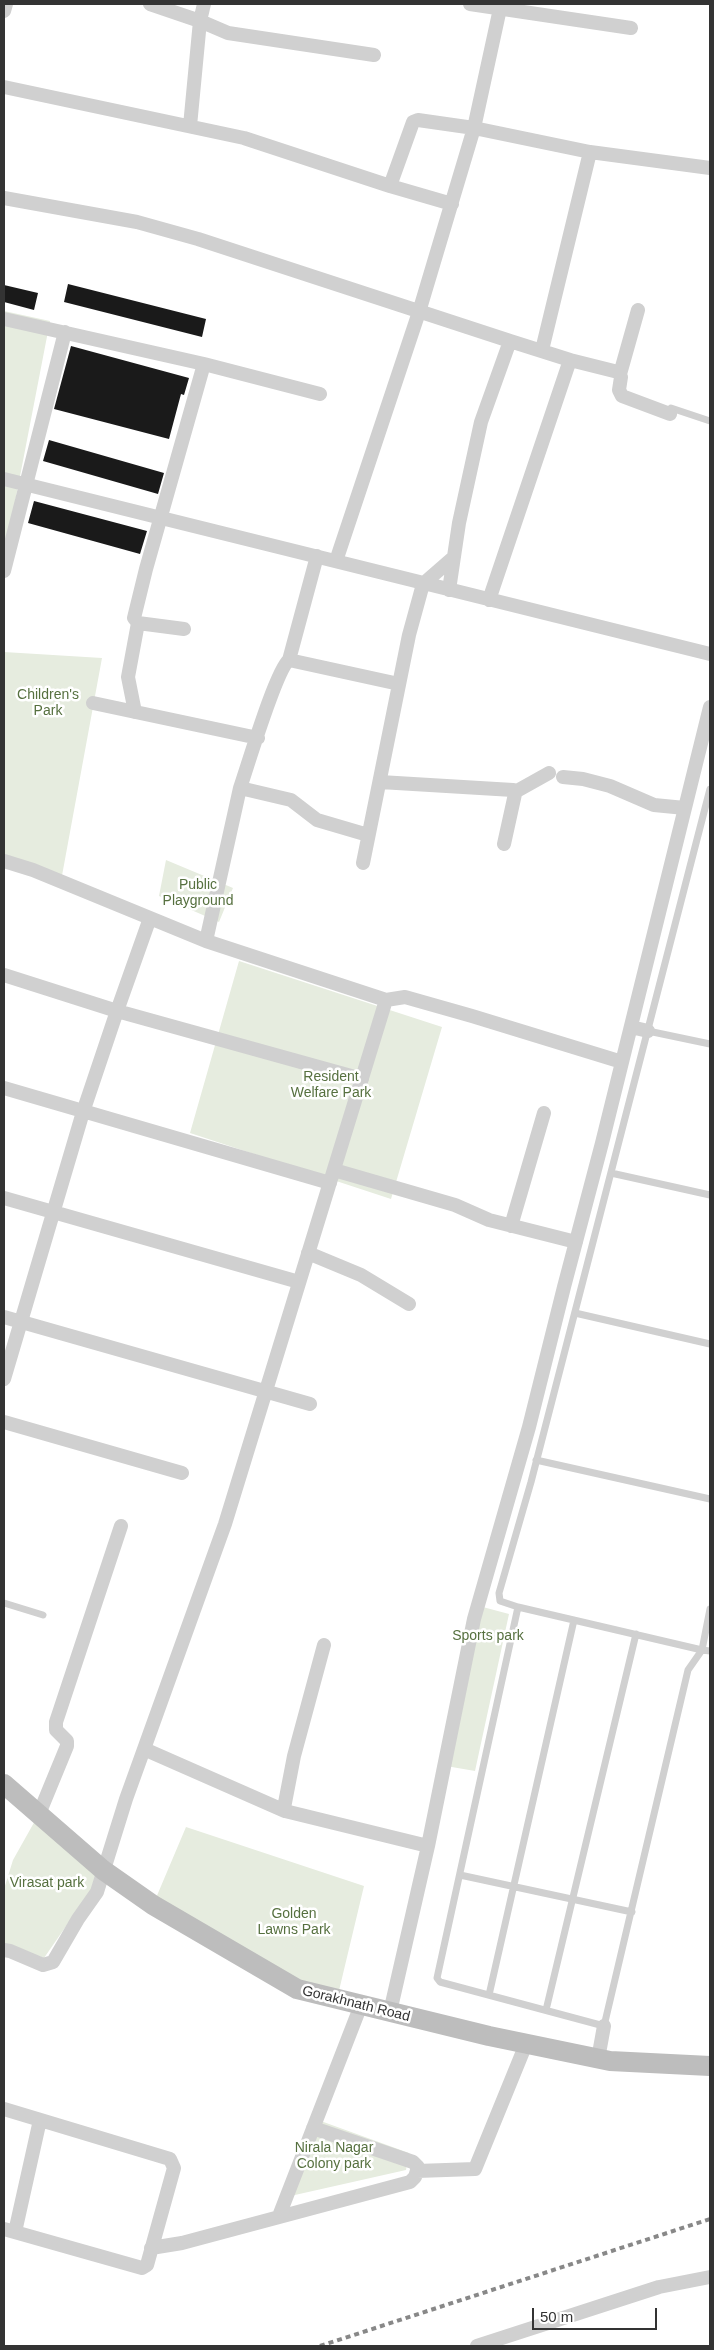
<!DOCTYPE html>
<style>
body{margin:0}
#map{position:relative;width:714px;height:2350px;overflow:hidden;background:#fff;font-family:Helvetica,sans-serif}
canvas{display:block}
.frame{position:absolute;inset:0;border:5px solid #333;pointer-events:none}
.scale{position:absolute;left:532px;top:2308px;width:125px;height:22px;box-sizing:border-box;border:2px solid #333;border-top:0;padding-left:6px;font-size:15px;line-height:18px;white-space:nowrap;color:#333;-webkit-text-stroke:4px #fff;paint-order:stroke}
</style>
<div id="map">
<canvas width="714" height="2350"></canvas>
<div class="frame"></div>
<div class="scale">50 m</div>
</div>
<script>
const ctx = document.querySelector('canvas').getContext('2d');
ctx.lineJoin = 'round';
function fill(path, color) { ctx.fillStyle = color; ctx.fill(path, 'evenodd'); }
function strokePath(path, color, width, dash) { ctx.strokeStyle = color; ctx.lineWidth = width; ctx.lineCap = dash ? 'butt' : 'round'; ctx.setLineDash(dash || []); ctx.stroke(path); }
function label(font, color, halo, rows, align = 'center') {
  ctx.font = font + ' Helvetica,sans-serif'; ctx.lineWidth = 5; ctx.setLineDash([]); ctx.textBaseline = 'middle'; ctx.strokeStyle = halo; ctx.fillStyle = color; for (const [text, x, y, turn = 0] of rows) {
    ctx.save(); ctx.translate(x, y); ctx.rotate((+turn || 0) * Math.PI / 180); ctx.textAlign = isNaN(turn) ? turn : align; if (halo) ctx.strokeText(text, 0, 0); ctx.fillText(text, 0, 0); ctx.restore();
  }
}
const green = new Path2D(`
 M4,311L50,321L4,559Z
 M4,652L102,658L61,881L4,862Z
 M166,860L233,888L219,922L159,896Z
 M239,961L442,1027L391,1199L190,1133Z
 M479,1606L509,1614L475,1771L446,1766Z
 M36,1819L97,1870L91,1890L44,1958L4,1943V1889L13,1860Z
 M186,1827L364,1886L337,1999L153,1905Z
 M318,2120L409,2153L406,2170L286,2197Z`);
const building = new Path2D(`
 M68,284L206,319L202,337L64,302Z
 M4,285L38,293L34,310L4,302Z
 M71,346L189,378L184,395L181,394L169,439L54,409Z
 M49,440L164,473L158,494L43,461Z
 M34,501L147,531L140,554L28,523Z`);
const lane = new Path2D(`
 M671,408L710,421
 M648,1031L710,1044
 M611,1173L710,1195
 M575,1313L710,1344
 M536,1460L710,1499
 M4,1603L43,1615
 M518,1607L500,1601L499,1593L531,1482L710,789
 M710,1609L702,1650L688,1670L604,2026L440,1982L437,1978L518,1607L702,1650L710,1651
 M460,1875L632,1912
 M489,1995L574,1620
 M546,2010L636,1634`);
const street = new Path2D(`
 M150,4L200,21L190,126
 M204,4L200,21L228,33L374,55
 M470,4L631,28
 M4,11L6,4
 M4,87L244,138L390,186L413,122L418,120L474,128L501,4
 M390,186L452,204
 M4,198L137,222L198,239L510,341L481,422L459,523L449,590
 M4,319L204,364L320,394
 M542,350L590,152
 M570,360L618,372L621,377L619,390L622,396L670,414
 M620,374L638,310
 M4,479L710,654
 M336,561L419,312L474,128L590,152L710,168
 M4,571L65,332
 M489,600L570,360L510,341
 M184,629L138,623L134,618L146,569L204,364
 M289,660L317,556
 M93,703L258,738
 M135,712L128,677L138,623
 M563,777L583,779L610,786L654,805L685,808
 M380,782L513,790L515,794L504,844
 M515,792L549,773
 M368,835L317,820L291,800L240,788C248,765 276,670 289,660L399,684
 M4,861L33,870L206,941L386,1000L405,997L472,1016L622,1062
 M363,863L409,635L423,584L454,557
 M150,918L117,1011L362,1079
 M206,941L240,788
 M4,975L117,1011L83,1112L4,1379
 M631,1027L648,1031
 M4,1088L330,1183
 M334,1170L455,1205L489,1220L576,1242
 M4,1198L299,1282
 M511,1226L544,1113
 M308,1253L361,1275L409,1304
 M4,1317L310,1404
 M4,1422L182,1473
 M324,1645L294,1756L284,1808L285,1811L428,1846
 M144,1749L285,1811
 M39,1814L67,1746V1741L56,1730V1722L121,1526
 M4,1950L10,1951L43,1965L53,1962L78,1919L97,1892L126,1799L225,1524L386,1000
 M390,2012L428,1846L474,1619L529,1427L564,1287L602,1143L710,707
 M598,2059L604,2026
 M4,2109L170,2159L174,2168L147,2265L142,2268L4,2229
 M417,2171L475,2169L526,2044
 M279,2216L361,2005
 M15,2232L40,2120
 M151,2248L182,2243L410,2182L415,2177L418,2167L413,2162L313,2128
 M477,2346L659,2287L710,2277`);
const secondary = new Path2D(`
 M4,1784L103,1870L153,1905L297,1989L489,2036L610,2061L710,2066`);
const rail = new Path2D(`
 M320,2346L710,2219`);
const parkNames = [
 ["Children's",48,695],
 ["Park",48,711],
 ["Public",198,885],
 ["Playground",198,901],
 ["Resident",331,1077],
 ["Welfare Park",331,1093],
 ["Sports park",488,1636],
 ["Virasat park",47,1883],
 ["Golden",294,1914],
 ["Lawns Park",294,1930],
 ["Nirala Nagar",334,2148],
 ["Colony park",334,2164]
];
const streetNames = [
 ["Gorakhnath Road",356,2004,14]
];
fill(green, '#e6ecdf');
fill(building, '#1a1a1a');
strokePath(lane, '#d0d0d0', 7);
strokePath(street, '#d0d0d0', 14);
strokePath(secondary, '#bdbdbd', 20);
strokePath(rail, '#888', 4, [5, 4]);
label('14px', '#56703f', '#fff', parkNames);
label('14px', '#333', '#fff', streetNames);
</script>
